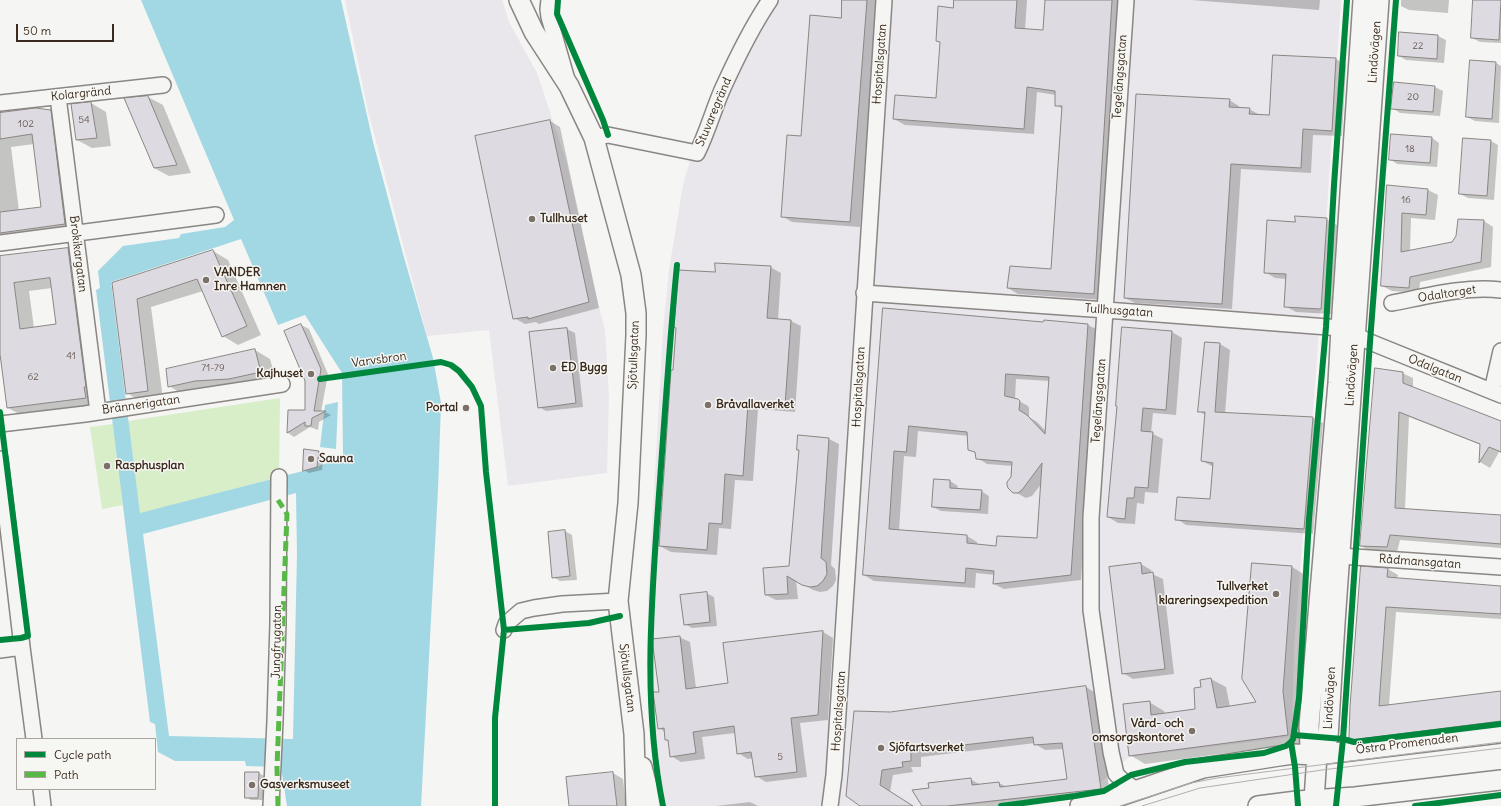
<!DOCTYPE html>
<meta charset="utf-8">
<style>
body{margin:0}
#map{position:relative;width:1501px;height:806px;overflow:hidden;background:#f5f5f3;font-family:Delius,sans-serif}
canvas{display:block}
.legend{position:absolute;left:16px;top:738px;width:140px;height:52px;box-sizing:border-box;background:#f6f6f2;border:1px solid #aba49d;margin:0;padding:5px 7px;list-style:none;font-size:12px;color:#3b2a1e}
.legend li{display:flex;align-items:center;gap:8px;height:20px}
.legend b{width:20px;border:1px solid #aba49d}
.scale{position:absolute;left:16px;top:24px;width:98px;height:18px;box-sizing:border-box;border:2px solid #3b2a1e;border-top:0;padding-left:5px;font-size:12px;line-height:14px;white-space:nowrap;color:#3b2a1e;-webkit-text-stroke:3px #f6f6f2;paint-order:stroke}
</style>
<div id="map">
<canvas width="1501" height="806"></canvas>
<ul class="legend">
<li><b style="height:5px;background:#00873e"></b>Cycle path</li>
<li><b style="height:5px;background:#58b947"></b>Path</li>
</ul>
<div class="scale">50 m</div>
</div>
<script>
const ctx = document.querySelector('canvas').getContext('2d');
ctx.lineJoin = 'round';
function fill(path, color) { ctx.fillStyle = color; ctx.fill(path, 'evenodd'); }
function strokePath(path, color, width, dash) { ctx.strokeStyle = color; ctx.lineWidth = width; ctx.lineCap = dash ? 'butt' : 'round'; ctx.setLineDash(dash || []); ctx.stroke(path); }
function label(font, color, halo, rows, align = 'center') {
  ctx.font = font + ' Delius,sans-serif'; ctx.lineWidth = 3; ctx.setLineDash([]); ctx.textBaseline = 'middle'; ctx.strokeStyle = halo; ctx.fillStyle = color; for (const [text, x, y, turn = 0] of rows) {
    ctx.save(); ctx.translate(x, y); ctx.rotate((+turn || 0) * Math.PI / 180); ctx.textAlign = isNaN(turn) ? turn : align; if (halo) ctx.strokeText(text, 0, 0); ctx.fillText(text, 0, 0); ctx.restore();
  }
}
const built = new Path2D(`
 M345,0H502L509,22L537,73L566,160L600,311L605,330L609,397L607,473L508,486L489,330L427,336L368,111Z
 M763,0H1341L1316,373L1294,647L1292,737L1129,757L1092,790L1004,801L960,806H663L651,692L648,598L663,330L669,270L683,185L698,132Z`);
const green = new Path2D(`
 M280,398L279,477L140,514L128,421Z
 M113,424L123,505L102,509L90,427Z`);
const water = new Path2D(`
 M141,0H341L373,142L403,254L433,358L441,403L438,489L421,806H287L281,767L246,766L245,761H175L158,752L155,724L150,722L96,290L100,288L98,271L123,246L179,238L181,234L225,227L234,220ZM241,239L278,325L305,315L342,373L343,458L303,471L140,513L111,282ZM296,493L297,553L293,739L169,736L143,534Z
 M338,402L336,449L320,447L325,405Z`);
const shadow = new Path2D(`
 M843,0H877L860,227L792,222L782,216L801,137L842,19Z
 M955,0H1027L1025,30L1044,31L1046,0H1122L1104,300L1018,294L1008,288L1051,270L1063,109L1056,105V95L1037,92L1034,134L905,125L894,119L937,99L941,43L937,41L954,9Z
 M1191,0H1320L1319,10Z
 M1401,0H1449L1448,13L1409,10L1401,6Z
 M1474,0H1501V43L1480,42L1472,38Z
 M1400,33L1438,36L1446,40L1444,63L1406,60L1399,56Z
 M1274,56L1336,59L1346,65L1342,136L1313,135L1311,173L1241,169L1232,309L1135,303L1125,298L1229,100L1239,106V109H1249L1260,115L1270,116Z
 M1496,63L1501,66L1499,123L1475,121L1467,117Z
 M1394,83L1435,87L1443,91L1440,116L1400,113L1392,108Z
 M148,97L163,105L191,173L169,176L154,168Z
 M91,103L106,112L111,146L92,148L77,140L72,105Z
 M50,111L65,119L80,233L0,239V114ZM34,144L42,208L19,211L11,147Z
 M550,121L560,127L599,308L539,324L536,322L525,324L514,318Z
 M1432,138L1439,143L1437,167L1397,164L1390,159Z
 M1491,141L1498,145L1494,200L1468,198L1460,194Z
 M1388,186L1428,190L1438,195L1435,220L1411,218L1410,251L1452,243L1484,221L1493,227L1491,267L1420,282L1419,293L1392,291L1382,286Z
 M1326,219L1337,225L1331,314L1296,312L1285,306L1287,279L1275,278L1265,272L1296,223Z
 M68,249L83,258L100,407L23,416L8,408L0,346V257ZM52,288L57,325L34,328L29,291Z
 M213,251L228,260L261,335L238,345L223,336L203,291L151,307L163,399L142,402L127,393L113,283Z
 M770,267L781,273L778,320L791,321L801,326L795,412L758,409L753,481L735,480L731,529L719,528L717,555L671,552L660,546L674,371L716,274Z
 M884,309L1043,323L1088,325L1098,330L1081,580L1004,589L994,584L995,575L976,573L975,588L874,581L864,575ZM1016,379L1050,381L1046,431L1037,422L1029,417V408L1028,406L1015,399ZM918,431L969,436V449L977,454V458L987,464L1013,466L1011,490L1026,498L1032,496L1042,483L1038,539L997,547L977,545V542L967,536L899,531L904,456L916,457Z
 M301,325L309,329L328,374L321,412H325L331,415L319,422L318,430L310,427L294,437L288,433L289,411H306V381L286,331Z
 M567,329L575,333L583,407L546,411L539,407L531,333Z
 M1172,332L1182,338L1176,415L1153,413L1151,433L1163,439L1158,493L1145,492L1144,504L1137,503L1135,524L1118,523L1108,517L1118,406Z
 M1206,343L1220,344L1230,350L1225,414L1313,418L1323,423L1313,534L1186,525L1177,519L1211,500L1214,467L1202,461L1205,415L1199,411Z
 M255,350L270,359L276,380L184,395L169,386Z
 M1402,373L1413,378V388L1501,422V453L1499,452L1490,468L1480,462L1481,445L1409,417L1405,509L1501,516V548L1400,540L1397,552H1371L1361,546Z
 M829,439L839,444L831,565L835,569L836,580L833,586L827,591L820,592L813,590L796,580L798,599L776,600L766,595L790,567Z
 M305,450L319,452L324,455L322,470L309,473L304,470Z
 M950,481L958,486L957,490L981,491L989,496L988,514L941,511L933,507Z
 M565,531L572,535L577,580L560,581L553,577Z
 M1141,564L1151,570L1152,574L1163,579L1174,674L1133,679L1123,673Z
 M1253,564L1292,567L1307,576L1298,700L1303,743L1145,764L1130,755L1149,702L1164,711L1165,714L1196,710L1202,687L1211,679L1226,687L1230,707L1257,703Z
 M1388,569L1398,575L1397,579L1501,587V619L1396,612L1389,705L1501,692V728L1363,745L1352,739Z
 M706,593L714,597L717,626L692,628L685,624Z
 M823,632L833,638L828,720L800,723L807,777L766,782L756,776L753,758L748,759L738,753L735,733L702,737L705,759L681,762L671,756L669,741L666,740L665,732L659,728L660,693L679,637L690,642L696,688L729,684L724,644Z
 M1086,687L1096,693L1110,795L1012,806H924L930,789L970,779L981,785L999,783L1007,787L1068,780L1063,749L1045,750L1035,744V743L921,757V767H911L913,772L893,775L890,792L912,806H862L890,713Z
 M259,773L264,776L263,800H251L246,797Z
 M613,773L623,779L626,806H570Z
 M750,802L758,806H716Z`);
const building = new Path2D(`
 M842,0H867L850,222L781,217L787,135L801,136L810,15L841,18Z
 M954,0H1017L1015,28L1043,30L1045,0H1112L1094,294L1007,288L1010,266L1051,269L1062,106H1055V91L1027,87L1024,129L893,119L895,95L936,98L940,42L936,41L938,6L953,8Z
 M1473,0H1501L1499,40L1471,38Z
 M1399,32L1438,35L1437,59L1398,56Z
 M1273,55L1336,58L1332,131L1303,129L1301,168L1231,164L1222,304L1124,298L1136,94L1230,99L1229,107L1250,108L1249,114L1269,115Z
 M1470,60L1496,62L1492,119L1466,117Z
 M1394,82L1435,86L1433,112L1391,109Z
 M148,96L177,165L154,168L124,98Z
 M91,102L97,138L76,140L71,104Z
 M36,108L51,110L65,224L0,233V212L41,207L32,134L0,139V113Z
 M550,120L589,302L528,319V317L513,319L475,136Z
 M1391,134L1432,137L1430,163L1389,160Z
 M1463,138L1491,140L1487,196L1459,194Z
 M1387,185L1428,189L1426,215L1402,213L1401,252L1452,242L1456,236L1458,219L1484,220L1481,262L1410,277L1409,288L1381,286Z
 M1295,216L1327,218L1321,309L1284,307L1286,274L1264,273L1267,220L1295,222Z
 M68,248L86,387H84L86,398L7,408L0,354V256ZM50,278L56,324L20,329L14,283Z
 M213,250L247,326L222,337L197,279L137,299L148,391L126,394L112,283Z
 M715,263L771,266L767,318L791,320L785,406L748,404L743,476L725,474L722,524L709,523L707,550L659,546L671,370H673L676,328L674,327L678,270L715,272Z
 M883,308L1043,322L1044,320L1088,324L1071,575L993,584L994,571L966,568L965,583L863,575ZM1006,374L1049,377L1045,434L1027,415L1019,410L1020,401L1018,399L1005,396ZM909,426L967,432L968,450L975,452L976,459L1012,462L1011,477L1007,482V485L1008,488L1013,493H1018L1022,490L1042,463L1037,538L997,536L996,546L967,543V535L889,529L894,451L906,452Z
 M301,324L321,369L314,411H326L312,418L311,426H305V422L287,433L288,410H305V381L284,331Z
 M1122,327L1172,331L1166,410L1143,408L1141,431L1153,432L1148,488L1135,487L1134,498H1127L1125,519L1107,517L1117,406H1116Z
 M567,328L576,403L538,408L529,332Z
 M1205,342L1220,343L1215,412L1313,417L1304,529L1175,520L1177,497L1210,499L1213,463L1201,461L1205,412H1198Z
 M255,349L261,372L229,379L195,381L168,387L166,369Z
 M1375,368L1403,372V383L1501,421V452L1489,447L1479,463L1480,444L1399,412L1395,508L1501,515V544L1390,535L1387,547L1360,546Z
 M798,435L829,438L821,558L826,562L827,574L823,581L817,586L810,587L802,585L787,576L788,594L765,595L763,568L789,566L799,450H797Z
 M304,449L319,451L317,467L303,471Z
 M934,479L950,480V488L982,490L980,510L932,507Z
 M565,530L570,576L552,578L548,532Z
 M1141,563L1142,574L1153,572L1165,669L1122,674L1109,567Z
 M1252,563L1292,566L1283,691L1288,735L1129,756L1123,704L1150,701L1151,715L1195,709L1194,688L1201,687L1200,680L1211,678L1217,708L1256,702L1242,679Z
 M1361,566L1388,568L1387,577L1501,586V614L1386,607L1379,706L1501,691V721L1351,740L1349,737L1350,707Z
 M707,592L710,622L684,625L680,595Z
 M823,631L818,715L791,718L797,772L755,777L751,752L737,754L734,726L693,732L696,753L670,757L668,740H665L664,728L658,729L653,692H659L652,639L680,636L686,689L728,683L723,643Z
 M1086,686L1101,789L947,806H922L912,790L929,788L928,783L971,778L972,785L999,782L1000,787L1067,779L1062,743L1034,745L1033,737L911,751V761L902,762L903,767L882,770L880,785L913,806H860L846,796L854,711L890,712Z
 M245,772H259L258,798H245Z
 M613,772L617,806H569L566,777Z`);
const minor = new Path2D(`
 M549,0L548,9L549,17L566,76
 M1126,0L1091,518V610L1111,752L1116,774L1123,781L1136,790
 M58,97L98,412
 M0,103L163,85
 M594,138L608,135L697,153C707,133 713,111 722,90C736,59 751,28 770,0
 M0,243L216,215
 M864,293L1106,310L1341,328L1370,342L1501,395
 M1392,303C1428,296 1465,286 1501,290
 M1492,391L1501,351
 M0,424L85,414L282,384
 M0,459L22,647L34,739
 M1340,556L1501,567
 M504,630L506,624L521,611L534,608L562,604L618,601
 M0,650L22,647
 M41,789L43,806
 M271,806L275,721L278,623L279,477
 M830,806L834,775C851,517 867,258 884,0`);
const major = new Path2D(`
 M519,0L534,32L569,86L594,138L631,275L636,313V335L628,503L618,601L634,734L636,806
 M1317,755L1324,747L1328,738L1335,623L1379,0
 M1317,755L1310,746L1309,726L1319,603L1338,383L1341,328L1363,0
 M642,767L652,806
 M1314,800L1317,755
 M1080,806L1117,797L1203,768L1279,756L1293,754L1317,755L1501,733
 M1258,806L1297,801L1355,797L1501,780`);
const tram = new Path2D(`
 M1120,806L1191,783L1217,778L1501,742
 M1142,806L1200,788L1322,770L1501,748`);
const quiet = new Path2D(`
 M278,806L277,767L287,514L278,500`);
const cycleway = new Path2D(`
 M558,0L557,14L603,120L608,135
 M320,379L441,362L451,365L459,371L472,387L481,406L486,472L504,630L495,718V806
 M0,412L28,636L21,638L0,640
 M504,630L589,623L620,616
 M1294,735L1343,739L1354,742L1501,724
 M1291,742L1295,767L1298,806
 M663,806C643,708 651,607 658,508C664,427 669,346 677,265
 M1001,806L1075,796L1104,791L1131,775L1185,762L1264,753L1286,746L1291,742L1293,739L1299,698L1309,519L1326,327L1334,185L1347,0
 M1336,806L1343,739L1370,342L1396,0
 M1415,806L1501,795`);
const markers = [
 [532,219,4,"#7c7169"],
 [206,280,4,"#7c7169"],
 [553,368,4,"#7c7169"],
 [311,374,4,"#7c7169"],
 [708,405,4,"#7c7169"],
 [466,408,4,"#7c7169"],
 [311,459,4,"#7c7169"],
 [107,466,4,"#7c7169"],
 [1276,594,4,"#7c7169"],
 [1192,731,4,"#7c7169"],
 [881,748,4,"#7c7169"],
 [252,785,4,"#7c7169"]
];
const numberNames = [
 ["22",1418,46],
 ["20",1413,97],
 ["54",84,120],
 ["102",26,124],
 ["18",1410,149],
 ["16",1406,200],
 ["41",71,356],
 ["71-79",213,368],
 ["62",33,377],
 ["5",780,757]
];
const streetNames = [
 ["Lindövägen",1375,52,-86],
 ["Hospitalsgatan",880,64,-86],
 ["Tegelängsgatan",1120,77,-86],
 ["Kolargränd",81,94,-6],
 ["Stuvaregränd",714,112,-67],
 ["Brokikargatan",78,254,83],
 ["Odaltorget",1447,294,-9],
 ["Tullhusgatan",1119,311,4],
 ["Sjötullsgatan",634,355,-88],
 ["Varvsbron",379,360,-8],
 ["Odalgatan",1435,369,22],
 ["Lindövägen",1352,375,-86],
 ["Hospitalsgatan",859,387,-87],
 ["Tegelängsgatan",1099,401,-86],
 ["Brännerigatan",141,405,-8],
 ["Rådmansgatan",1420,562,4],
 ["Jungfrugatan",277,642,-89],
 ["Sjötullsgatan",627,678,83],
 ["Lindövägen",1330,698,-87],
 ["Hospitalsgatan",839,711,-86],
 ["Östra Promenaden",1407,744,-7]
];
const poiNames = [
 ["Tullhuset",540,219],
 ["VANDER",214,273],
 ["Inre Hamnen",214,287],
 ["ED Bygg",561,368],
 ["Kajhuset",303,374,"right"],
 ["Bråvallaverket",716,405],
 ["Portal",458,408,"right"],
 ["Sauna",319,459],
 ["Rasphusplan",115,466],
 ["Tullverket",1268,587,"right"],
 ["klareringsexpedition",1268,601,"right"],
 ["Vård- och",1184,724,"right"],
 ["omsorgskontoret",1184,738,"right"],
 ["Sjöfartsverket",889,748],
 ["Gasverksmuseet",260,785]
];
fill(built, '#eae7ec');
fill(green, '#d8eec8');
fill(water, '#a2d7e4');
fill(shadow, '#0003');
fill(building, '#dedae1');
strokePath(building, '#8a8683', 1);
strokePath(minor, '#8a8683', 18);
strokePath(major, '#8a8683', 22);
strokePath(minor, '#f5f5f3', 15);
strokePath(major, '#f5f5f3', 19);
strokePath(tram, '#b2b0ae', 1);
strokePath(quiet, '#58b947', 5, [10, 5]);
strokePath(cycleway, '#00873e', 6);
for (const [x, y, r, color] of markers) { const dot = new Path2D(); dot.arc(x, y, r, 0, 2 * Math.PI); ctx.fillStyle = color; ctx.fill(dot); strokePath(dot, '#f6f6f2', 1.5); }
label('10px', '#64564f', null, numberNames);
label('12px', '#3b2a1e', '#f6f6f2', streetNames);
label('bold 12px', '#3b2a1e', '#f6f6f2', poiNames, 'left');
</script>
